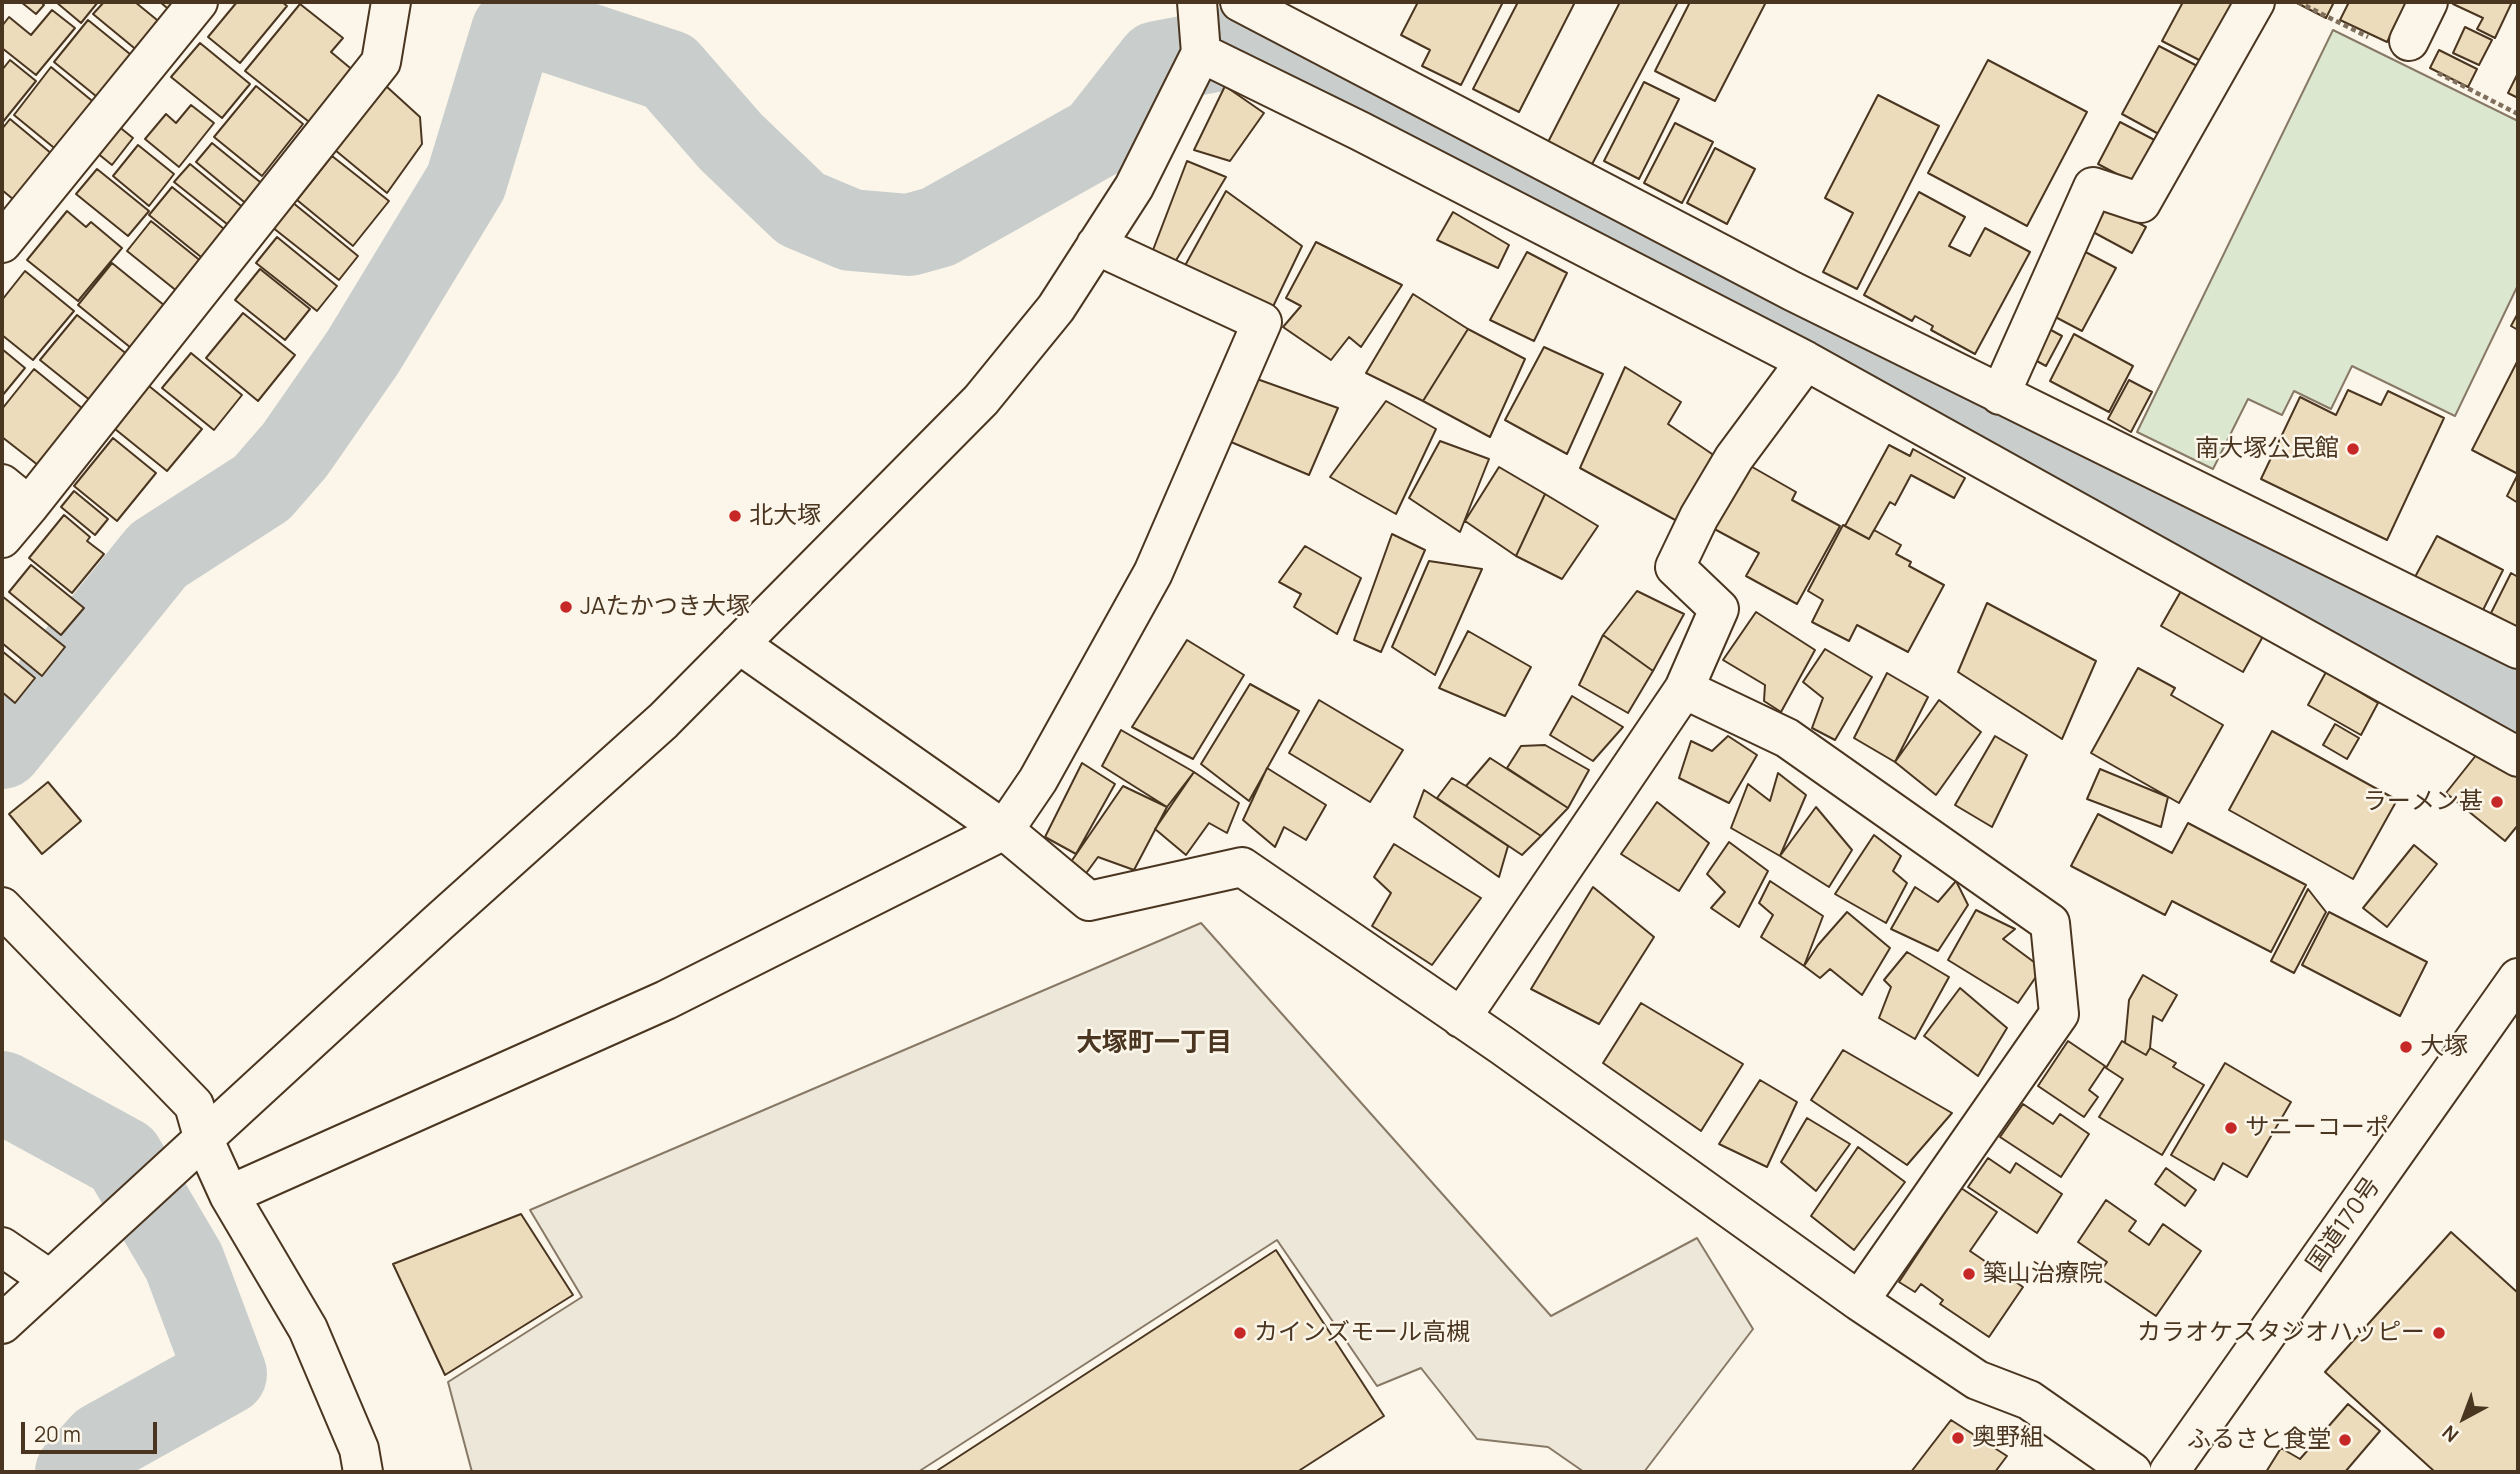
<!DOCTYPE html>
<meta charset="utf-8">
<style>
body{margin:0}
#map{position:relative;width:2520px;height:1474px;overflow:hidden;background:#fbf6e9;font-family:Manrope,sans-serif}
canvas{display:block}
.frame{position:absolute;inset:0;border:4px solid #4a3520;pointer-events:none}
.north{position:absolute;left:2429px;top:1383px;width:70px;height:70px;-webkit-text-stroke:5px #fbf6e9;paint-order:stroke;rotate:221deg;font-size:19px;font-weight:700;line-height:28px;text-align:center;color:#4a3520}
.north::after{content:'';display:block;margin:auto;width:24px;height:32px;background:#4a3520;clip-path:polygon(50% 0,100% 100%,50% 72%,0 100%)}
.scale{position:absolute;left:21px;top:1422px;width:136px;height:32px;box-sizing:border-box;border:4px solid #4a3520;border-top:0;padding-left:9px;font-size:21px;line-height:24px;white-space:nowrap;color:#4a3520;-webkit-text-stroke:5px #fbf6e9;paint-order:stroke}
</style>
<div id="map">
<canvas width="2520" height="1474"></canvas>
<div class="frame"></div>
<div class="north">N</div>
<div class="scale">20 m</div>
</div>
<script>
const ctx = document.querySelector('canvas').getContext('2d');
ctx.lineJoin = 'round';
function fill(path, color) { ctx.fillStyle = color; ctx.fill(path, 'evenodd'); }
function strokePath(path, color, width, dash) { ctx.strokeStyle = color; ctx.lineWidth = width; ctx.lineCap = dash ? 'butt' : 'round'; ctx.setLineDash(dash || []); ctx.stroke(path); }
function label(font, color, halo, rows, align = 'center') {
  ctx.font = font + ' Manrope,"Noto Sans JP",sans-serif'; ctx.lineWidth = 5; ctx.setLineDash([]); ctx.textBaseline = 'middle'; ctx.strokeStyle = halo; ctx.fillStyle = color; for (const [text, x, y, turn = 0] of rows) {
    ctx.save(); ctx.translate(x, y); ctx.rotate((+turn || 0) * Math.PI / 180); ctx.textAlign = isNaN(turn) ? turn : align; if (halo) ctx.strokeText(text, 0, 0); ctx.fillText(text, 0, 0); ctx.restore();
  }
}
const green = new Path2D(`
 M2333,30L2518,121V285L2455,416L2352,366L2331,409L2294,391L2282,415L2248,399L2213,469L2137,432Z`);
const parking = new Path2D(`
 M1201,923L1551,1316L1697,1238L1753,1329L1644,1472H1584L1548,1447L1477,1439L1421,1368L1377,1386L1277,1240L918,1472H472L448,1382L582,1297L530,1210Z`);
const river = new Path2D(`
 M2,748L158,555L262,488L295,450L363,352L466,182L512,31L521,22L669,71L731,142L801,209L851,230L909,235L938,227L1098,137L1157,62L1247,45L1342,92L1530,191L2518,693
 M2,1092L123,1158L184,1262L226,1374L102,1443L76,1472`);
const building = new Path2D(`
 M21,2H41L44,5L36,14Z
 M56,2H98L81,23Z
 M104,2H135L162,24L139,52L93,14Z
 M160,2H183L173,13Z
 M237,2H282L287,6L240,63L208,37Z
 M1418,2H1503L1461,85L1422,66L1430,50L1401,35Z
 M1518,2H1575L1519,112L1473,89Z
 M1620,2H1678L1590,168L1546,146Z
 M1690,2H1766L1715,101L1655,71Z
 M2183,2H2240L2207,64L2162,41Z
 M2295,2H2334L2326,18Z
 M2349,2H2402L2406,4L2387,42L2340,20Z
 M2454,2H2512L2495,38L2477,29L2483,18L2453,4Z
 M300,4L343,38L331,52L355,72L313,125L245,71Z
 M52,10L75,28L36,75L2,48V26L9,17L31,35Z
 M88,20L141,63L107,105L54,62Z
 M2465,27L2492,40L2479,65L2453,53Z
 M200,43L250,84L222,118L171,77Z
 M2159,46L2203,69L2166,138L2122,114Z
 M2439,50L2477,69L2468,87L2430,68Z
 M10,60L36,81L2,123V70Z
 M1988,60L2087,112L2027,226L1928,173Z
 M51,67L102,109L64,156L14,115Z
 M2518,73V98L2508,93Z
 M1644,82L1679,99L1639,179L1604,161Z
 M256,86L303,124L262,176L214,137Z
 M386,86L420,117L422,144L387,193L335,150Z
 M1225,86L1264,113L1230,161L1194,150Z
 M1878,95L1939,126L1857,289L1823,272L1853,213L1825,198Z
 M191,105L214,123L179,167L145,139L166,114L176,123Z
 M10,119L58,159L20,205L2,190V129Z
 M112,121L133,138L112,165L91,148Z
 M2120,122L2168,147L2145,189L2098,164Z
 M1675,123L1713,142L1682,203L1644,183Z
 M212,143L265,186L249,206L196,162Z
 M138,145L174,174L149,206L113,176Z
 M1715,148L1755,169L1727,224L1687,203Z
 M332,156L389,201L353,246L297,200Z
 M1187,161L1226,177L1172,267L1153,250Z
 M190,164L246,210L232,228L174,182Z
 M97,169L149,211L128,236L76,194Z
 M172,187L229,233L206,261L149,215Z
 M1226,191L1302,246L1268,317L1176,282Z
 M1919,192L1965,217L1949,246L1970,256L1985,228L2030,252L1975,354L1931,330L1933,326L1915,316L1912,321L1864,295Z
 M292,202L358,256L339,280L272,227Z
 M2107,206L2146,227L2132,253L2093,232Z
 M67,211L86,227L91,222L122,248L78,301L27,260Z
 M1453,212L1509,245L1498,268L1437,240Z
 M151,221L202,262L178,292L127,251Z
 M277,237L337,286L317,311L256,263Z
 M1316,242L1402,285L1361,347L1349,337L1331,360L1283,327L1301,306L1286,298Z
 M2078,248L2116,268L2082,331L2044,311Z
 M1527,252L1567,273L1534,341L1490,320Z
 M112,263L170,310L136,352L78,305Z
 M260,269L310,309L285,340L235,300Z
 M25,271L74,311L33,360L2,335V300Z
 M1413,294L1468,329L1423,401L1366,373Z
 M243,313L295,355L258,401L206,358Z
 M2518,313V330L2511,326Z
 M77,315L128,355L91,401L40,360Z
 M2038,323L2062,336L2046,366L2022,353Z
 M1468,329L1525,359L1490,437L1423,401Z
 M2074,334L2133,366L2109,412L2050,381Z
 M1544,347L1603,374L1567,454L1505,420Z
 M2,349L25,368L2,396Z
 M191,353L242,395L214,430L162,388Z
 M2518,360V503L2507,496L2518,474L2472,450Z
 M1625,367L1681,402L1668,424L1715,456L1677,521L1580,468Z
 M34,369L88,413L43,469L2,437V409Z
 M1257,379L1338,408L1309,475L1231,442Z
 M2129,380L2152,392L2131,432L2108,419Z
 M149,386L202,429L167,471L115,429Z
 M2348,390L2381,405L2388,391L2444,418L2387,540L2261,479L2300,397L2336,415Z
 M1386,401L1436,429L1396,514L1330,477Z
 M113,438L156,473L117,521L74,486Z
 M1440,441L1489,459L1460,532L1409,498Z
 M1889,445L1910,456L1913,449L1965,478L1954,498L1911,475L1895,505L1890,502L1869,539L1845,526Z
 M1740,460L1796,492L1792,500L1840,526L1797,604L1746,576L1759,553L1705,524Z
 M1499,467L1545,494L1516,556L1465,521Z
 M74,491L108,519L95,535L61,507Z
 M1545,494L1598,526L1562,579L1516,556Z
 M64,515L90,537L87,541L104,554L72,593L29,558Z
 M1843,525L1869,539L1874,530L1901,545L1896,554L1911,562L1909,566L1944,585L1908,652L1857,625L1849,641L1812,622L1823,600L1808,591Z
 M1392,534L1425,550L1381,652L1354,640Z
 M2437,536L2503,570L2482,612L2415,577Z
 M1305,546L1361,578L1337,634L1294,607L1301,594L1279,582Z
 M1429,561L1482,569L1435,675L1392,647Z
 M31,565L84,608L61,635L9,592Z
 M2511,573L2518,577V628L2491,613Z
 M2185,584L2266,631L2243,672L2161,626Z
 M1637,591L1684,614L1653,671L1603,635Z
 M2,596L65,647L42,676L2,643Z
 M1987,603L2096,661L2062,739L1958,672Z
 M1756,612L1815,650L1781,712L1764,701L1765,685L1723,660Z
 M1468,631L1531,667L1505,716L1439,688Z
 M1603,635L1653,671L1628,713L1579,685Z
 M1187,640L1244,675L1193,759L1132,727Z
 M1825,649L1872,677L1835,740L1812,728L1823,698L1803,682Z
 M2,651L35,678L15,703L2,692Z
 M2138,668L2175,688L2171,695L2223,725L2179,803L2091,753Z
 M2326,672L2378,703L2361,735L2308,705Z
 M1887,673L1928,697L1895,762L1854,738Z
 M1250,684L1299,711L1249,801L1201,764Z
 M1572,696L1623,727L1593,761L1550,735Z
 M1319,700L1403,750L1370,802L1289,753Z
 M1939,700L1981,732L1936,795L1895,762Z
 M2335,724L2359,738L2347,759L2323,745Z
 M1121,730L1194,772L1167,807L1102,766Z
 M2272,731L2397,800L2353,879L2229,810Z
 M1728,736L1757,755L1729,803L1679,778L1691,741L1712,751Z
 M1995,736L2027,755L1992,827L1955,805Z
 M2485,744L2518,771V825L2505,841L2446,793Z
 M1545,745L1589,770L1568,808L1507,768L1521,746Z
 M1490,758L1568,808L1541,836L1466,786Z
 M1082,763L1115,784L1076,854L1045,837Z
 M1267,768L1326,805L1306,840L1284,827L1275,847L1243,820Z
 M2100,769L2168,797L2161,827L2087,799Z
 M1194,772L1239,803L1227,833L1209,823L1186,855L1155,829Z
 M1778,773L1806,795L1780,856L1731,828L1748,784L1770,801Z
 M1452,778L1466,786L1541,836L1522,855L1437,798Z
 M48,782L81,821L42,854L9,814Z
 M1123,786L1167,807L1134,870L1098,857L1079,883L1064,872Z
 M1424,790L1508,846L1499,877L1414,817Z
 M1657,802L1709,843L1679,891L1621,854Z
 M1816,807L1852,850L1829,887L1780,856Z
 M2098,814L2172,853L2188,823L2306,885L2271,952L2172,901L2165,915L2071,866Z
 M1874,835L1901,856L1893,871L1907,883L1886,923L1835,894Z
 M1729,842L1768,871L1739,927L1711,908L1725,892L1707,874Z
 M1394,844L1481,898L1432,965L1372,926L1391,893L1374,877Z
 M2414,845L2437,864L2387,927L2363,908Z
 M1770,881L1823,916L1804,966L1761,937L1773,915L1759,903Z
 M1956,881L1968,905L1938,951L1891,929L1915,887L1938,902Z
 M1593,887L1654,937L1599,1024L1531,989Z
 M2308,889L2326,912L2294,973L2271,961Z
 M1976,910L2015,929L2003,939L2042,968L2018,1003L1948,960Z
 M1847,912L1890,948L1862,995L1830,969L1820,978L1804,966L1818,945Z
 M2329,912L2427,962L2400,1016L2302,965Z
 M1907,952L1949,977L1915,1039L1879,1018L1891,987L1884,980Z
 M2143,975L2177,995L2162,1021L2153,1016L2150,1048L2146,1055L2125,1043L2129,1000Z
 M1960,988L2007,1028L1978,1076L1924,1036Z
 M1641,1003L1743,1064L1701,1131L1603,1063Z
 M2068,1041L2105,1066L2089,1090L2098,1097L2084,1117L2038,1086Z
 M2122,1041L2146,1055L2150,1048L2176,1063L2173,1067L2204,1085L2162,1155L2099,1117L2123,1079L2106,1068Z
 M1843,1050L1952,1113L1907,1165L1811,1100Z
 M2225,1063L2291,1102L2247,1177L2223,1163L2214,1180L2171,1155Z
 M1760,1080L1797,1102L1767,1167L1719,1144Z
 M2023,1104L2053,1124L2060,1114L2089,1134L2061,1177L2000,1137Z
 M1807,1118L1850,1144L1816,1191L1781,1162Z
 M1858,1147L1905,1182L1854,1250L1811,1216Z
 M1988,1158L2010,1173L2016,1163L2062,1194L2037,1233L1968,1187Z
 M2166,1168L2196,1190L2185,1206L2155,1184Z
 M1961,1188L1997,1212L1970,1251L2023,1287L1989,1337L1940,1304L1943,1300L1921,1284L1915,1292L1899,1282Z
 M2106,1200L2136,1221L2129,1231L2149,1245L2163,1224L2201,1251L2156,1316L2097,1276L2107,1262L2078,1242Z
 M521,1214L573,1295L445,1375L393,1264Z
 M2451,1232L2518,1293V1472H2435L2325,1372Z
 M1276,1250L1384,1416L1297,1472H935Z
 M2348,1404L2380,1431L2345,1472H2266L2281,1448L2300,1459Z
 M1951,1420L2007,1456L1995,1472H1911Z`);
const path = new Path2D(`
 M2298,2L2368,37
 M2438,73L2518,114`);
const minor = new Path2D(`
 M1240,2L1792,291L2518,649
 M2409,41L2428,2
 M1201,53L1360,131L1806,361L2518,757
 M2,243L198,2
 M2000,395L2093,187L2141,203L2255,2
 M2,484L29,506L2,538
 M29,506L381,62L391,2
 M739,644L1004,830L1089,901L1242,867L1503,1046L1859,1301L1977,1380L2029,1400L2132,1472
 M1684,689L1719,609L1675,567L1699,517L1734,458L1806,361
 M2,907L194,1105L204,1140L229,1195L308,1329L359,1449L363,1472
 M1461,1018L1684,689L1787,738L2050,923L2059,1014L1859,1301
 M229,1195L666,1000L1004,830L1038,780L1153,573L1262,322L1096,245
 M2,1247L49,1279
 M2,1324L438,923L663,721L981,400L1056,308L1134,187L1201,53L1197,2`);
const highway = new Path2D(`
 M2169,1472L2518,978`);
const markers = [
 [2353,449,7,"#c62828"],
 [735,516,7,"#c62828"],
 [566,607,7,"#c62828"],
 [2497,802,7,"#c62828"],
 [2406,1047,7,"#c62828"],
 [2231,1128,7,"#c62828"],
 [1969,1274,7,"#c62828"],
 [1240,1333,7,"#c62828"],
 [2439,1333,7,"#c62828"],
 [1958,1438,7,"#c62828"],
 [2345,1440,7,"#c62828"]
];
const poiNames = [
 ["南大塚公民館",2339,449,"right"],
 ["北大塚",749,516],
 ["JAたかつき大塚",580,607],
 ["ラーメン甚",2483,802,"right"],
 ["大塚",2420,1047],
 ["サニーコーポ",2245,1128],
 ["築山治療院",1983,1274],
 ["カインズモール高槻",1254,1333],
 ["カラオケスタジオハッピー",2425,1333,"right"],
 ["奥野組",1972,1438],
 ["ふるさと食堂",2331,1440,"right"]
];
const streetNames = [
 ["国道170号",2344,1225,-55]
];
const neighbourhoodNames = [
 ["大塚町一丁目",1154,1044]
];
fill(green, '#dce7d0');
strokePath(green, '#887966', 2);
fill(parking, '#ede7d9');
strokePath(parking, '#887966', 2);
strokePath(river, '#c9cecd', 82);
fill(building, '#ecdcbc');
strokePath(building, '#4a3520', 2);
strokePath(minor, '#4a3520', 42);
strokePath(highway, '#4a3520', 42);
strokePath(path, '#7f6f5c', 4.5, [5, 3.5]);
strokePath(minor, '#fbf6e9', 38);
strokePath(highway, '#fbf6e9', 38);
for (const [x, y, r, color] of markers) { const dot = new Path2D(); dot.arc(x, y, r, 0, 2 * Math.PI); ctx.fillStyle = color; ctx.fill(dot); strokePath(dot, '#fbf6e9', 2.5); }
label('24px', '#4a3520', '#fbf6e9', poiNames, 'left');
label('24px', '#4a3520', '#fbf6e9', streetNames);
label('bold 26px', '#4a3520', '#fbf6e9', neighbourhoodNames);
</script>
